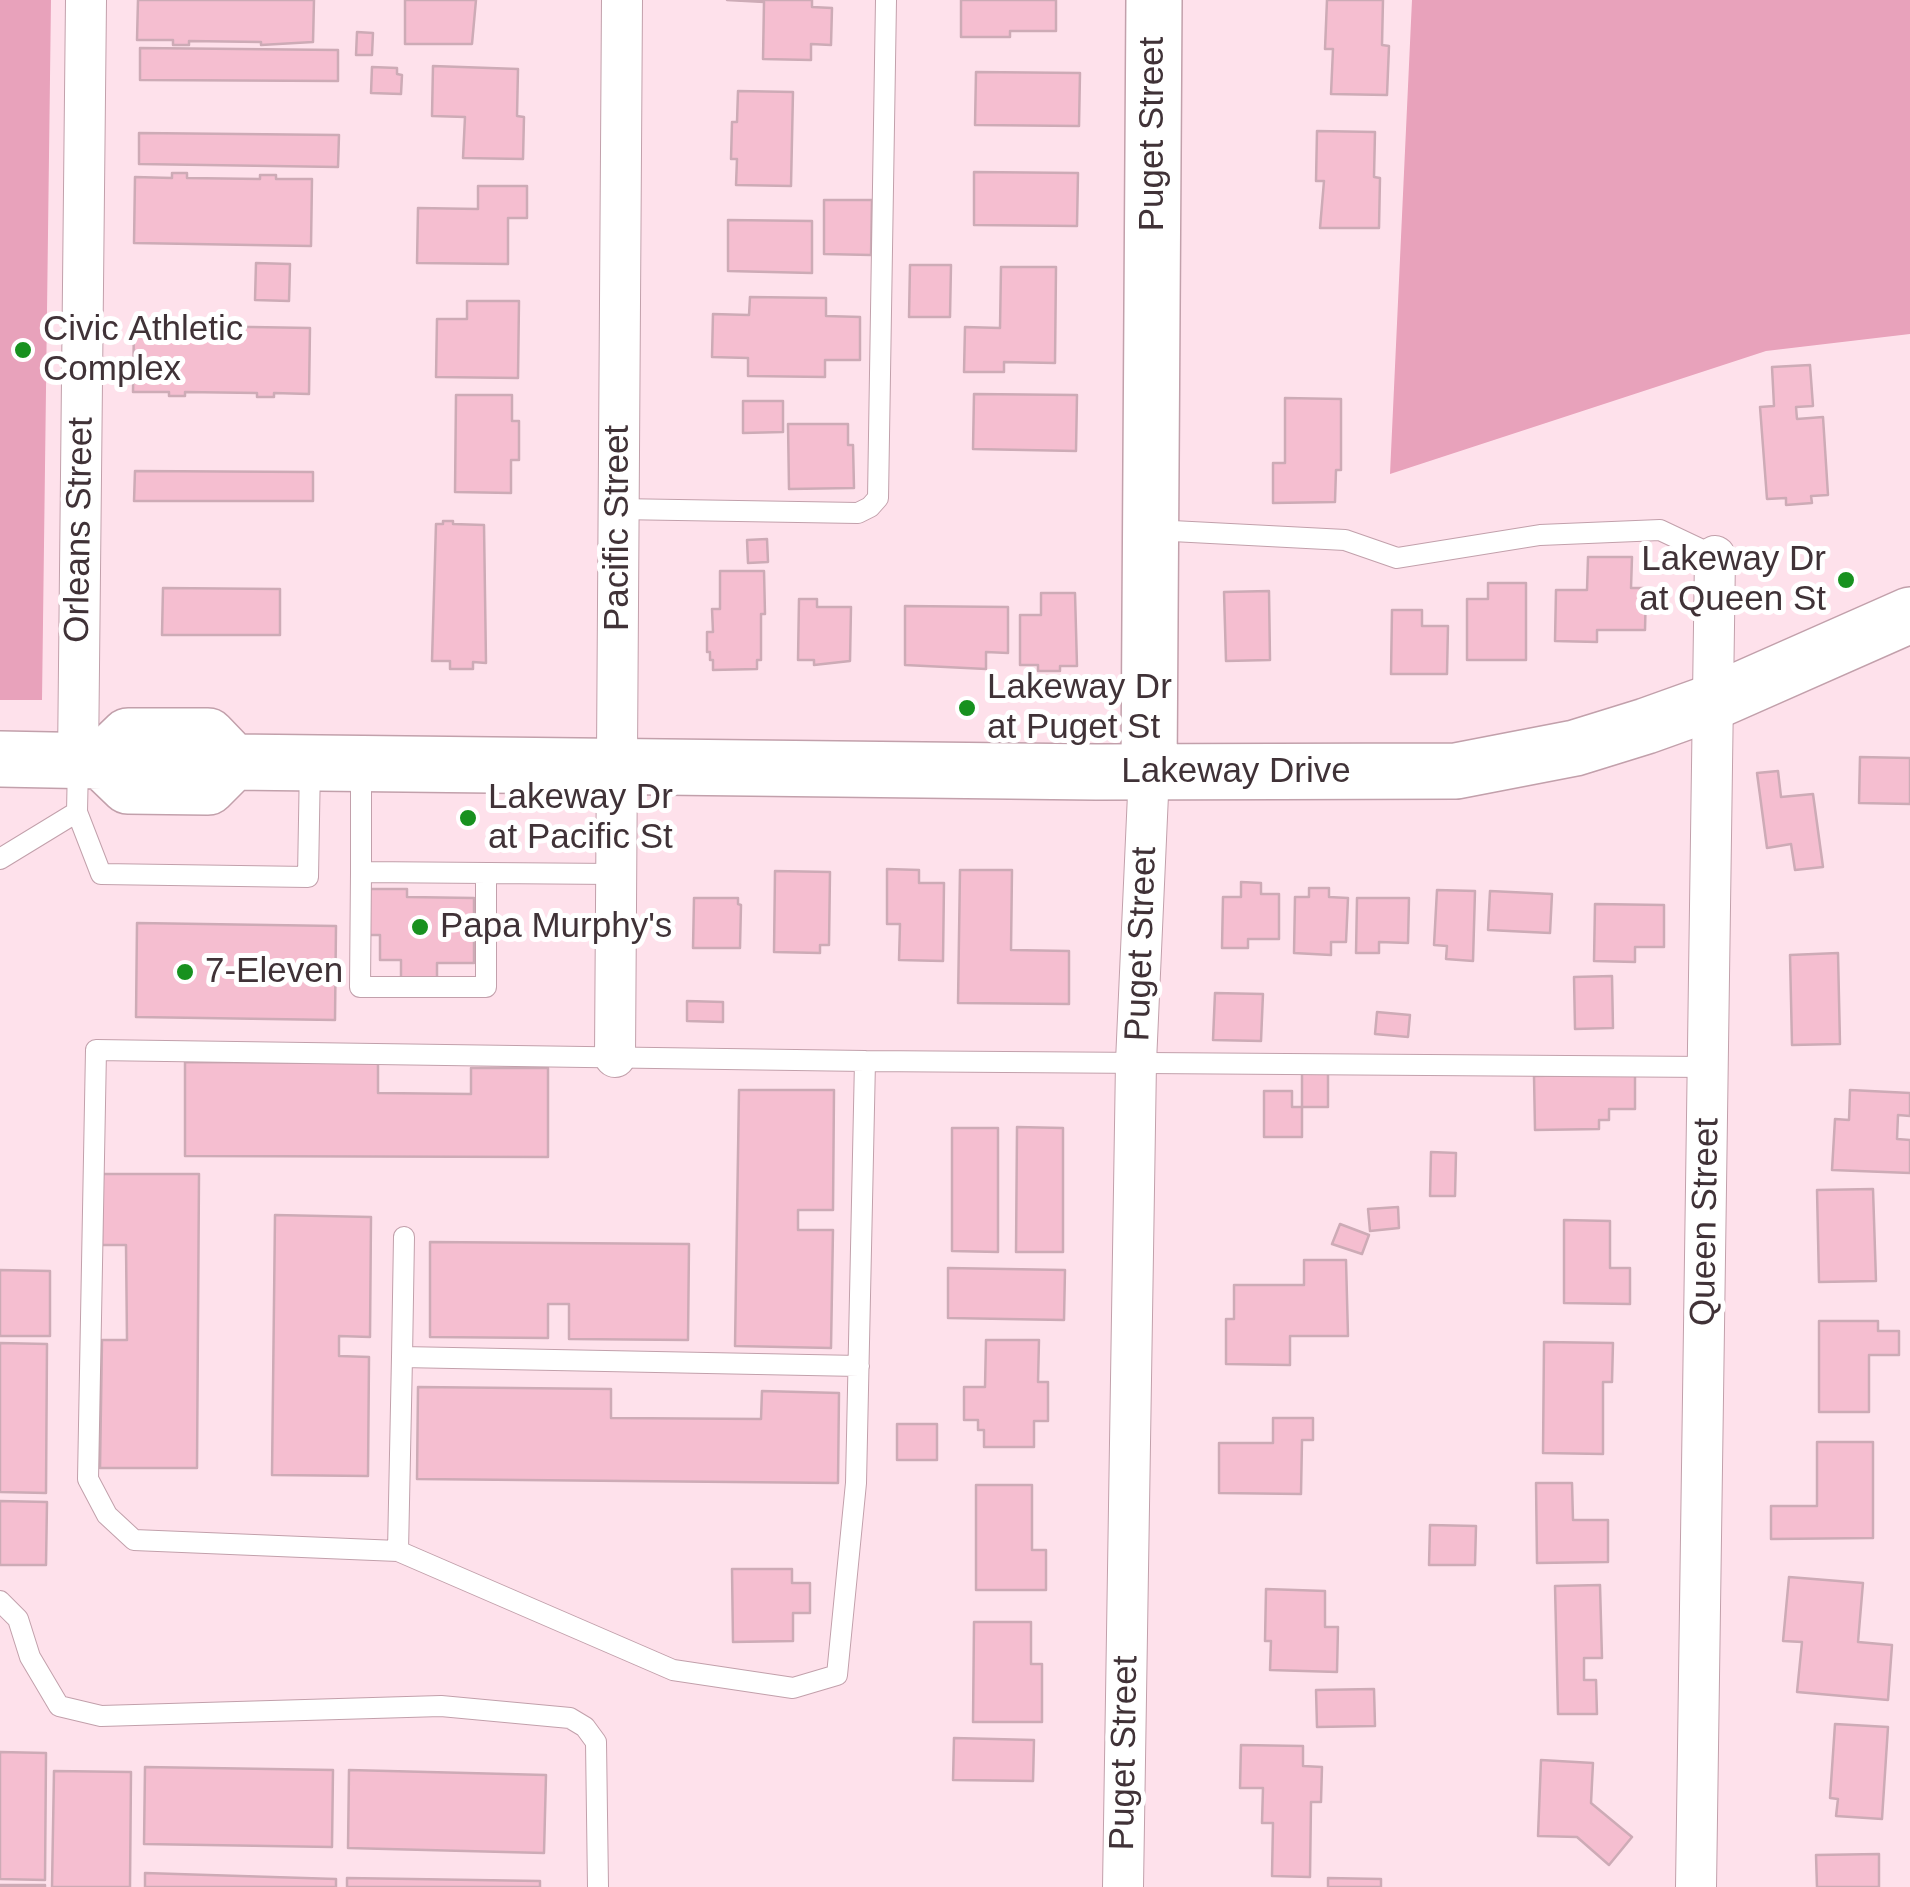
<!DOCTYPE html>
<style>
body{margin:0}
canvas{display:block;background:#fee1eb}
</style>
<canvas width="1910" height="1887"></canvas>
<script>
const ctx = document.querySelector('canvas').getContext('2d');
ctx.lineJoin = 'round';
function fill(path, color) { ctx.fillStyle = color; ctx.fill(path, 'evenodd'); }
function strokePath(path, color, width, dash) { ctx.strokeStyle = color; ctx.lineWidth = width; ctx.lineCap = dash ? 'butt' : 'round'; ctx.setLineDash(dash || []); ctx.stroke(path); }
function label(font, color, halo, rows, align = 'center') {
  ctx.font = font + ' Arial,sans-serif'; ctx.lineWidth = 10; ctx.setLineDash([]); ctx.textBaseline = 'middle'; ctx.strokeStyle = halo; ctx.fillStyle = color; for (const [text, x, y, turn = 0] of rows) {
    ctx.save(); ctx.translate(x, y); ctx.rotate((+turn || 0) * Math.PI / 180); ctx.textAlign = isNaN(turn) ? turn : align; if (halo) ctx.strokeText(text, 0, 0); ctx.fillText(text, 0, 0); ctx.restore();
  }
}
const green = new Path2D(`
 M0,0H51L42,700H0Z
 M1412,0H1910V334L1766,351L1390,474Z`);
const building = new Path2D(`
 M138,0H314L313,42L261,45V42L189,41V45H173V40H137Z
 M405,0H476L472,44H405Z
 M727,0H812V7L832,8L831,45L811,44V60L763,59L764,2Z
 M961,0H1056V31H1010V37H961Z
 M1327,0H1383L1382,45L1389,46L1387,95L1331,94L1333,49H1325Z
 M357,32L373,33L372,55H356Z
 M140,48L338,50V81L140,80Z
 M433,66L518,69L517,116L524,117L523,159L463,158L465,117L432,116Z
 M372,67L397,68V74L402,75L401,94L371,93Z
 M976,72L1080,73L1079,126L975,125Z
 M738,91L793,92L791,186L736,185L737,159H731L732,122H737Z
 M1317,131L1375,132L1374,177L1380,178L1379,228H1320L1324,181H1316Z
 M139,133L339,135L338,167L139,164Z
 M974,172L1078,173L1077,226L974,225Z
 M172,173H187V178L260,179V175H276V179H312L311,246L134,243L135,177L172,178Z
 M478,186H527V218H508V264L417,263L418,208L478,209Z
 M824,200H872L871,255L824,254Z
 M728,220L812,221V273L728,271Z
 M256,263L290,264L289,301L255,300Z
 M910,265H951L950,317H909Z
 M1001,267H1056L1055,363L1004,362V372H964L965,327L1000,328Z
 M750,297L826,298V316L860,317V360H825V377L748,376V358L712,357L713,314L749,315Z
 M467,301H519L518,378L436,377L437,319H467Z
 M134,325L310,328L309,394L274,393V397H257V393L185,392V396H169V392H133Z
 M1810,365L1813,406L1796,407L1797,419L1823,417L1828,495L1811,496L1812,503L1786,505V498L1767,499L1760,407L1774,406L1772,367Z
 M974,394L1077,395L1076,451L973,449Z
 M456,395H512V421H519V460H511V493L455,492Z
 M1285,398L1341,399V470H1336L1335,502L1273,503V463H1285Z
 M743,401H783V432L743,433Z
 M788,424H848V445H853L854,488L789,489Z
 M135,471L313,472V501H134Z
 M443,521H453V524L484,525L486,663L473,662V669H450V661H432L436,524H443Z
 M767,539L768,562L748,563L747,540Z
 M1588,557H1632L1631,588H1646L1645,630H1597V642L1555,641L1556,590H1587Z
 M720,571H764L765,614H761V660H757V669L713,670V660H710V652H707V632H713L712,609H720Z
 M1488,583H1526V660H1467V599H1488Z
 M163,588L280,589V635H162Z
 M1269,591L1270,660L1226,661L1224,592Z
 M1041,593H1075L1077,666H1060V671H1038V665H1020V615H1041Z
 M799,599H817V607H851L850,661L814,665V660H798Z
 M905,606L1008,607V653L986,652V669L905,665Z
 M1392,610H1422V626H1448L1447,674H1391Z
 M1860,757L1910,758V804L1859,803Z
 M1778,771L1781,797L1813,794L1823,867L1795,870L1791,844L1767,848L1757,773Z
 M887,869L919,870V883H944L943,961L899,960L900,924H887Z
 M960,870H1012L1011,950L1069,951V1004L958,1003Z
 M775,871L830,872L829,945H820V953L774,952Z
 M1241,882L1261,883V894H1279V939H1248V948H1222L1223,897H1241Z
 M1309,888H1329V897L1348,898L1346,942H1331V955L1294,953L1295,897H1309Z
 M368,889H407V897L474,898V963H437V983H401V960H380V935H368Z
 M1437,890L1475,891L1473,961L1446,959L1447,946L1434,945Z
 M1490,891L1552,894L1550,933L1488,930Z
 M694,898H738V904L741,905L740,948H693Z
 M1357,898H1409L1408,943L1379,942V953H1356Z
 M1595,904L1664,905V947H1635V962L1594,961Z
 M137,923L336,926L335,1020L136,1017Z
 M1838,953L1840,1044L1792,1045L1790,955Z
 M1612,976L1613,1028L1575,1029L1574,977Z
 M1215,993L1263,994L1261,1041L1213,1040Z
 M687,1001L723,1002V1022L687,1021Z
 M1377,1012L1410,1015L1408,1037L1375,1034Z
 M185,1062L378,1063V1093L471,1094V1068H548V1157L185,1156Z
 M1302,1070H1328V1107H1302Z
 M1635,1074V1109H1609V1120H1599V1129L1535,1130L1534,1076Z
 M739,1090H834L833,1210H798V1230H833L831,1348L735,1346Z
 M1850,1090L1910,1093V1116L1898,1115L1897,1139L1910,1140V1173L1832,1170L1835,1119L1849,1120Z
 M1264,1091H1292V1107H1302V1137H1264Z
 M1017,1127L1063,1128V1252H1016Z
 M952,1128H998V1252L952,1251Z
 M1431,1152L1456,1153L1455,1196H1430Z
 M102,1174H199L197,1468H100L102,1340H127L126,1245H102Z
 M1873,1189L1876,1281L1819,1282L1817,1190Z
 M1398,1207L1399,1228L1370,1231L1368,1209Z
 M275,1215L371,1217L370,1337L339,1336V1356L369,1357L368,1476L272,1475Z
 M1564,1220L1610,1221V1268H1630V1304L1564,1303Z
 M1340,1224L1369,1235L1362,1254L1332,1244Z
 M430,1242L689,1244L688,1340L569,1339V1304H548V1338L430,1337Z
 M1304,1260H1346L1348,1336H1290V1365L1226,1364V1319H1234V1285H1304Z
 M948,1268L1065,1270L1064,1320L948,1318Z
 M0,1270L50,1271V1336H0Z
 M1819,1321H1878V1331H1899V1355H1869V1412H1819Z
 M986,1340H1039L1038,1382H1048V1421H1034V1447H984V1430H978V1420H964V1387H985Z
 M1544,1342L1613,1343L1612,1382H1603V1454L1543,1453Z
 M0,1343L47,1344L46,1493L0,1492Z
 M418,1387L611,1389V1418L761,1419L762,1391L839,1393L838,1483L417,1479Z
 M1273,1418H1313V1440H1302L1301,1494L1219,1493V1443H1273Z
 M897,1424H937V1460H897Z
 M1817,1442H1873V1538L1771,1539V1506H1817Z
 M1536,1483H1572L1573,1520H1608V1562L1537,1563Z
 M976,1485H1032V1550H1046V1590H976Z
 M0,1501L47,1502L46,1565H0Z
 M1430,1525L1476,1526L1475,1565H1429Z
 M732,1569H792V1583H810V1613H793V1641L733,1642Z
 M1789,1577L1863,1583L1858,1642L1892,1645L1888,1700L1797,1692L1802,1642L1783,1641Z
 M1600,1585L1602,1658H1584V1680H1596L1597,1714H1558L1555,1586Z
 M1266,1589L1325,1591V1627H1338L1337,1672L1270,1670L1271,1641H1265Z
 M974,1622H1031V1664H1042V1722H973Z
 M1374,1689L1375,1726L1317,1727L1316,1690Z
 M1835,1724L1888,1727L1882,1819L1836,1816L1838,1799L1830,1798Z
 M954,1738L1034,1740L1033,1781L953,1780Z
 M1241,1745L1303,1746V1766L1322,1767L1321,1802H1311L1310,1877L1272,1876L1273,1823H1262L1263,1788H1240Z
 M0,1752L46,1753L45,1880L0,1879Z
 M1541,1760L1593,1763L1591,1803L1632,1837L1609,1865L1577,1837L1538,1836Z
 M145,1767L333,1770L332,1847L144,1844Z
 M349,1770L546,1775L544,1853L348,1848Z
 M54,1771L131,1772L130,1887H52Z
 M1879,1854V1887H1817L1816,1855Z
 M145,1873L336,1879V1887H145Z
 M347,1878L540,1881V1887H347Z
 M1328,1878L1381,1879V1887H1328Z
 M0,1885H45V1887H0Z`);
const lane = new Path2D(`
 M618,509L858,513L870,507L878,498L886,0
 M1153,530L1345,540L1397,558L1540,535L1660,530L1715,556
 M78,763L77,812L101,874L308,877L310,763
 M361,765V872L615,874
 M0,859L77,812
 M361,872L360,987H486V873
 M865,1061L856,1483L837,1675L793,1688L673,1670L398,1551L134,1540L107,1515L88,1479L96,1050L865,1061L1708,1067
 M402,1357L404,1237
 M398,1551L402,1357L859,1366
 M0,1601L18,1619L30,1657L59,1706L101,1716L441,1706L570,1718L585,1727L596,1742L598,1887`);
const street = new Path2D(`
 M78,761L86,0
 M615,1057L622,0
 M1123,1887L1136,1062L1149,772
 M1696,1887L1715,556`);
const secondary = new Path2D(`
 M0,759L102,761L128,736H208L233,762
 M102,761L128,786L208,787L233,762L1096,772L1456,771L1575,748L1646,726L1713,702L1910,615
 M1149,772L1154,0`);
const markers = [
 [23,350,10,"#18911f"],
 [1846,580,10,"#18911f"],
 [967,708,10,"#18911f"],
 [468,818,10,"#18911f"],
 [420,927,10,"#18911f"],
 [185,972,10,"#18911f"]
];
const streetNames = [
 ["Puget Street",1153,134,-90],
 ["Pacific Street",618,528,-90],
 ["Orleans Street",80,530,-89],
 ["Lakeway Drive",1236,772],
 ["Puget Street",1142,944,-88],
 ["Queen Street",1706,1222,-89],
 ["Puget Street",1125,1753,-89]
];
const poiNames = [
 ["Civic Athletic",43,330],
 ["Complex",43,370],
 ["Lakeway Dr",1826,560,"right"],
 ["at Queen St",1826,600,"right"],
 ["Lakeway Dr",987,688],
 ["at Puget St",987,728],
 ["Lakeway Dr",488,798],
 ["at Pacific St",488,838],
 ["Papa Murphy's",440,927],
 ["7-Eleven",205,972]
];
fill(green, '#e8a2bb');
fill(building, '#f5bed0');
strokePath(building, '#cdabb6', 2.5);
strokePath(lane, '#c2a0ab', 22);
strokePath(street, '#c2a0ab', 42);
strokePath(secondary, '#c2a0ab', 58);
strokePath(lane, '#fff', 20);
strokePath(street, '#fff', 40);
strokePath(secondary, '#fff', 55);
for (const [x, y, r, color] of markers) { const dot = new Path2D(); dot.arc(x, y, r, 0, 2 * Math.PI); ctx.fillStyle = color; ctx.fill(dot); strokePath(dot, '#fff', 4); }
label('35px', '#403237', '#fff', streetNames);
label('35px', '#403237', '#fff', poiNames, 'left');
</script>
